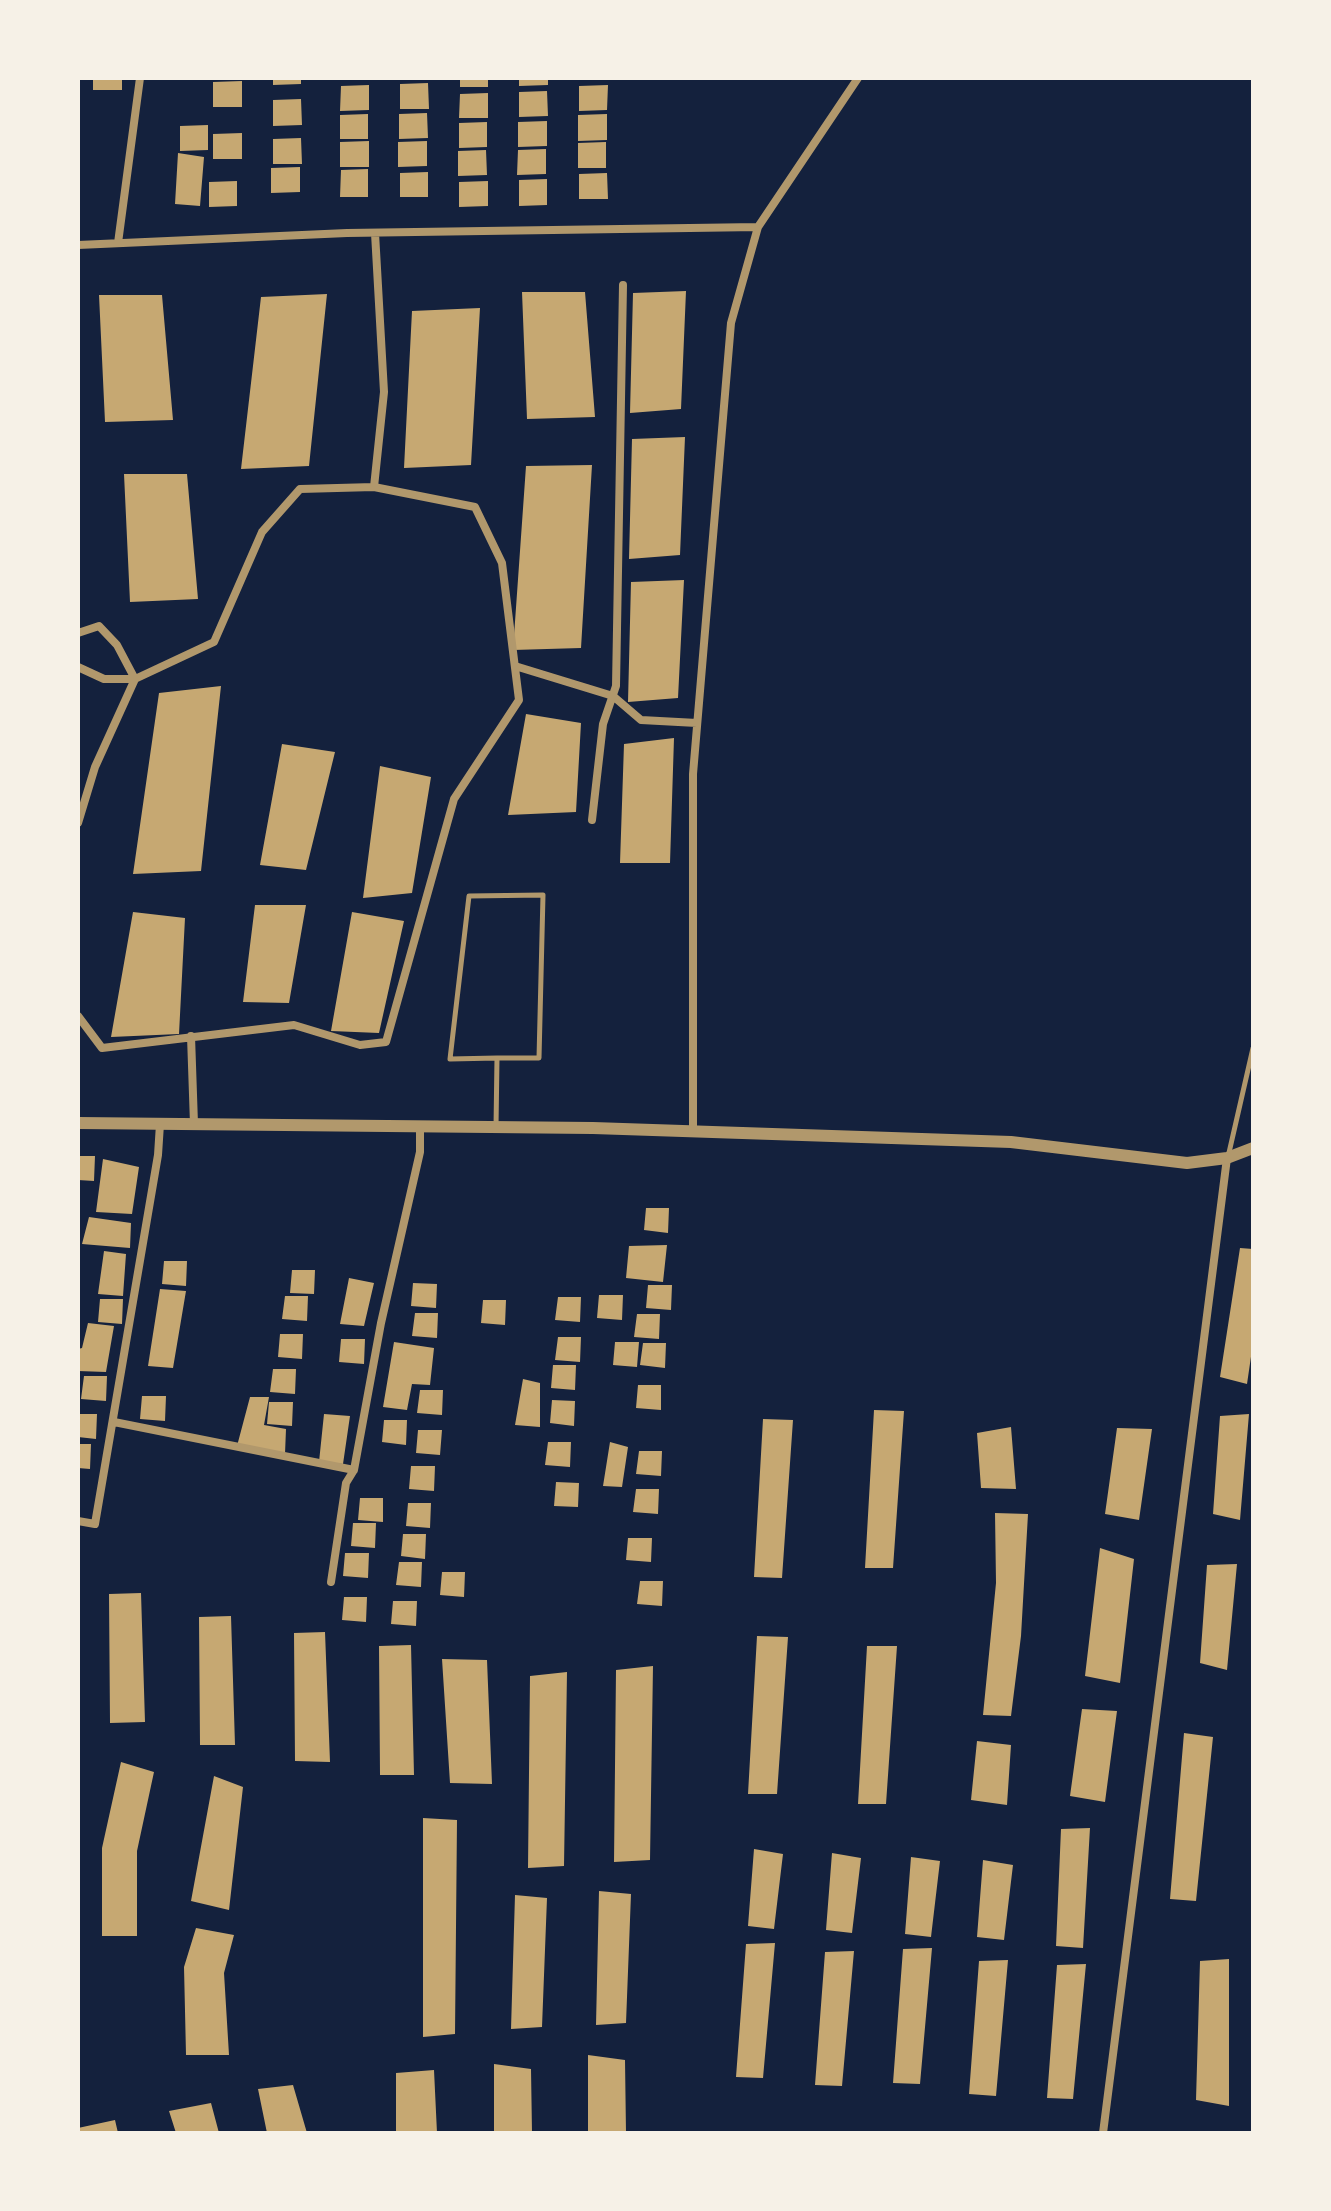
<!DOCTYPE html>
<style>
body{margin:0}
#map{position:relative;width:1331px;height:2211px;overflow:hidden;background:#14213d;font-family:"Exo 2",sans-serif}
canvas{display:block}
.frame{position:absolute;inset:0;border:80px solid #f6f1e7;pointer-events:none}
</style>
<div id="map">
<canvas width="1331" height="2211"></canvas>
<div class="frame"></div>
</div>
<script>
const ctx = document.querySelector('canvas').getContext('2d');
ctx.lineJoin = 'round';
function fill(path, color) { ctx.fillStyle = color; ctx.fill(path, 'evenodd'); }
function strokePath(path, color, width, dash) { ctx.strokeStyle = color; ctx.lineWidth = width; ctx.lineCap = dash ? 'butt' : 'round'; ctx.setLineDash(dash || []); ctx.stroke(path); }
const building = new Path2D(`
 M93,78H122V90H93Z
 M273,78H301V84L273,85Z
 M460,78H488V87H460Z
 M519,78H548V85L519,86Z
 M242,81V107H213V82Z
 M428,83L429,109H400V84Z
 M369,85V110L340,111L341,86Z
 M608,85L607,110L579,111V86Z
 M547,91L548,116L519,117V92Z
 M488,93V118H459L460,94Z
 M301,99L302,125L273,126V100Z
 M427,113L428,138L399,139V114Z
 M368,114V139H340V115Z
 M607,114V140L578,141V115Z
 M547,121V146L518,147V122Z
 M487,122V147L459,148V123Z
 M208,125V150L180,151V126Z
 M242,133V159H213V134Z
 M301,138L302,164H273V139Z
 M369,141V167H340V142Z
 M427,141V166L398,167V142Z
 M606,142V168H578V143Z
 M546,149V174L517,175L518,150Z
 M486,150L487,175L458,176V151Z
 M178,153L204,157L200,206L175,204Z
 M300,167V192L271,193V168Z
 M368,169V197H340L341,170Z
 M428,172V197H400V173Z
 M607,173L608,199H579V174Z
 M547,179V205L519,206V180Z
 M237,181V206L209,207V182Z
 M488,181V206L459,207V182Z
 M686,291L681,409L630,413L633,293Z
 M522,292H585L595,417L527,419Z
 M327,294L309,466L241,469L261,297Z
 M99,295H162L173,420L105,422Z
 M480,308L471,465L404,468L412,311Z
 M685,437L680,555L629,559L632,439Z
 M592,465L581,648L513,650L526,466Z
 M124,474H187L198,599L130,602Z
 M684,580L678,698L628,702L631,582Z
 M221,686L201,871L133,874L159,693Z
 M526,714L581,723L576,812L508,815Z
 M674,738L670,863H620L624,744Z
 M282,744L335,752L306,870L260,865Z
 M380,766L431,777L412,893L363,898Z
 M255,905H306L289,1003L243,1002Z
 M133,912L185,918L179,1034L111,1037Z
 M352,912L404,921L379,1033L331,1031Z
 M78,1156H95L94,1181L78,1180Z
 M103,1159L139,1167L132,1214L96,1212Z
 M646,1208H669L668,1233L644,1230Z
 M89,1217L131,1223L130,1248L82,1244Z
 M667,1245L663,1282L626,1278L629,1246Z
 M1240,1248L1253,1249V1343L1247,1384L1220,1377Z
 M104,1251L126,1254L123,1296L98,1294Z
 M164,1261H187L186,1286L162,1284Z
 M292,1270H315L314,1294L290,1293Z
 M349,1278L374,1283L364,1326L340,1324Z
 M413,1283L437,1284L436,1308L411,1306Z
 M648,1285H672L671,1310L646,1308Z
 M160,1289L186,1291L173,1368L148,1366Z
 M599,1295H623L622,1320L597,1318Z
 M285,1296H308L307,1321L282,1319Z
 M558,1297H581L580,1322L555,1320Z
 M100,1299H123L122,1324L98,1322Z
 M483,1300H506L505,1325L481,1323Z
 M415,1313H438L437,1338L412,1336Z
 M637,1314H660L659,1339L634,1337Z
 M88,1323L114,1326L106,1372L78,1371V1349L82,1348Z
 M280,1334H303L302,1359L278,1357Z
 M558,1337H581L580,1362L555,1360Z
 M341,1339H365L364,1364L339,1362Z
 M394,1342L434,1348L430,1385L412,1384L407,1410L383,1407Z
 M615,1342H639L637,1367L613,1365Z
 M643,1343H666L665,1368L640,1365Z
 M553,1365H576L575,1390L551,1388Z
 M273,1369H296L295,1394L270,1392Z
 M84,1376H107L106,1401L81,1399Z
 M523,1379L540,1383V1427L515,1425Z
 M638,1385H661V1410L636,1408Z
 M420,1390H443L442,1415L417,1413Z
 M142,1396H166L165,1421L140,1419Z
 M250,1397H269L264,1425L286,1429L285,1454L237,1446Z
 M552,1400L575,1401L574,1426L550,1423Z
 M269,1402H293L292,1426L267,1424Z
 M874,1410L904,1411L893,1568H865Z
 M78,1414H97L96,1439L78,1437Z
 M324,1414L350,1416L343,1464L319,1462Z
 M1249,1414L1240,1520L1213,1514L1220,1416Z
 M763,1419L793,1420L782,1578L754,1577Z
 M384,1420H407L406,1445L382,1442Z
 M1011,1427L1016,1489L981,1488L977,1433Z
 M1117,1428L1152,1429L1139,1520L1105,1514Z
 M418,1430H442L440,1455L416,1453Z
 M548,1442H571L570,1467L545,1465Z
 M610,1442L628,1447L622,1487L603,1486Z
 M78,1444H91L90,1469L78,1468Z
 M639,1451H662L661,1476L636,1474Z
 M411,1466H435L434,1491L409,1489Z
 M556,1482L579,1483L578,1507L554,1506Z
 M636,1489H659L658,1514L633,1512Z
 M360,1498H383V1522L358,1520Z
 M408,1503H431L430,1528L406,1526Z
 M995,1513L1028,1514L1021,1636L1011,1716L983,1715L996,1583Z
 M353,1523H376L375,1548L351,1546Z
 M403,1534H426L425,1559L401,1556Z
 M628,1538H652L651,1562L626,1560Z
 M1100,1548L1134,1559L1120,1683L1085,1676Z
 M345,1553H369L368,1578L343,1576Z
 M399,1562H422L421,1587L396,1585Z
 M1237,1564L1227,1670L1200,1663L1207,1565Z
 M442,1572H465L464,1597L440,1595Z
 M640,1581H663L662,1606L637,1604Z
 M141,1593L145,1722L110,1723L109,1594Z
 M344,1597H367L366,1622L342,1620Z
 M393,1601H417L416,1626L391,1624Z
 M231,1616L235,1745H200L199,1617Z
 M325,1632L330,1762L295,1761L294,1633Z
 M757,1636L788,1637L777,1794H748Z
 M411,1645L414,1775H380L379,1646Z
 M867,1646H897L886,1804H858Z
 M442,1659L487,1660L492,1784L450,1783Z
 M653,1666L650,1860L614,1862L616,1670Z
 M567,1672L564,1866L528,1868L530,1676Z
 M1082,1709L1117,1711L1105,1802L1070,1796Z
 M1184,1733L1213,1737L1196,1901L1170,1899Z
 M977,1741L1011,1745L1007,1805L971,1800Z
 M121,1762L154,1772L137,1851V1936H102V1848Z
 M214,1776L243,1787L229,1910L191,1901Z
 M423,1818L457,1820L455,2034L423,2037Z
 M1090,1828L1083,1948L1056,1946L1061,1829Z
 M754,1849L783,1854L774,1929L748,1926Z
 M832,1853L861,1858L852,1933L826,1930Z
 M911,1857L940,1861L931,1937L905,1934Z
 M983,1860L1013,1865L1004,1940L977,1937Z
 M599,1891L631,1894L626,2023L596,2025Z
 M515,1895L547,1898L542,2027L511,2029Z
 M196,1928L234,1935L224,1973L229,2055H186L184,1967Z
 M775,1943L763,2078L736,2077L746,1944Z
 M932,1948L920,2084L893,2083L903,1949Z
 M854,1951L842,2086L815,2085L825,1952Z
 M1229,1959V2106L1196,2100L1200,1961Z
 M1008,1960L996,2096L969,2094L979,1961Z
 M1086,1964L1073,2099L1047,2098L1057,1965Z
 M588,2055L625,2060L626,2133H588Z
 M494,2064L531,2069L532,2133H494Z
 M434,2070L437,2133H396V2073Z
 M293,2085L307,2133H267L258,2089Z
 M211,2103L219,2133H176L169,2111Z
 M115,2120L118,2133H78V2128Z`);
const service = new Path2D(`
 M496,1127L497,1058H539L543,895L469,896L450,1059L497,1058
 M1228,1157L1253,1048`);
const minor = new Path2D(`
 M118,243L140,78
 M78,245L347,233L758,227
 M374,487L384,392L375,233
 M78,633L99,626L117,645L135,679H104L78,667
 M515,666L613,696L641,720L697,723
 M592,820L603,724L616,686L623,285
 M78,823L95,767L135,679L214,642L262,532L300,489L374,487L475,507L502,563L519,700L454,799L386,1042L360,1045L294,1025L102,1048L78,1016
 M191,1036L194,1124
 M693,1131V774L731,323L758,227L858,78
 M114,1422L354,1470
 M78,1521L95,1524L158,1155L160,1124
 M331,1582L346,1483L354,1470L381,1323L420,1152V1127
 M1103,2133L1227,1158`);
const tertiary = new Path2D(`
 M78,1123L593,1128L1011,1142L1187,1163L1227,1158L1253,1148`);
fill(building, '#c6a872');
strokePath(service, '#b1986c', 5);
strokePath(minor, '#b1986c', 8);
strokePath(tertiary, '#b1986c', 12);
</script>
